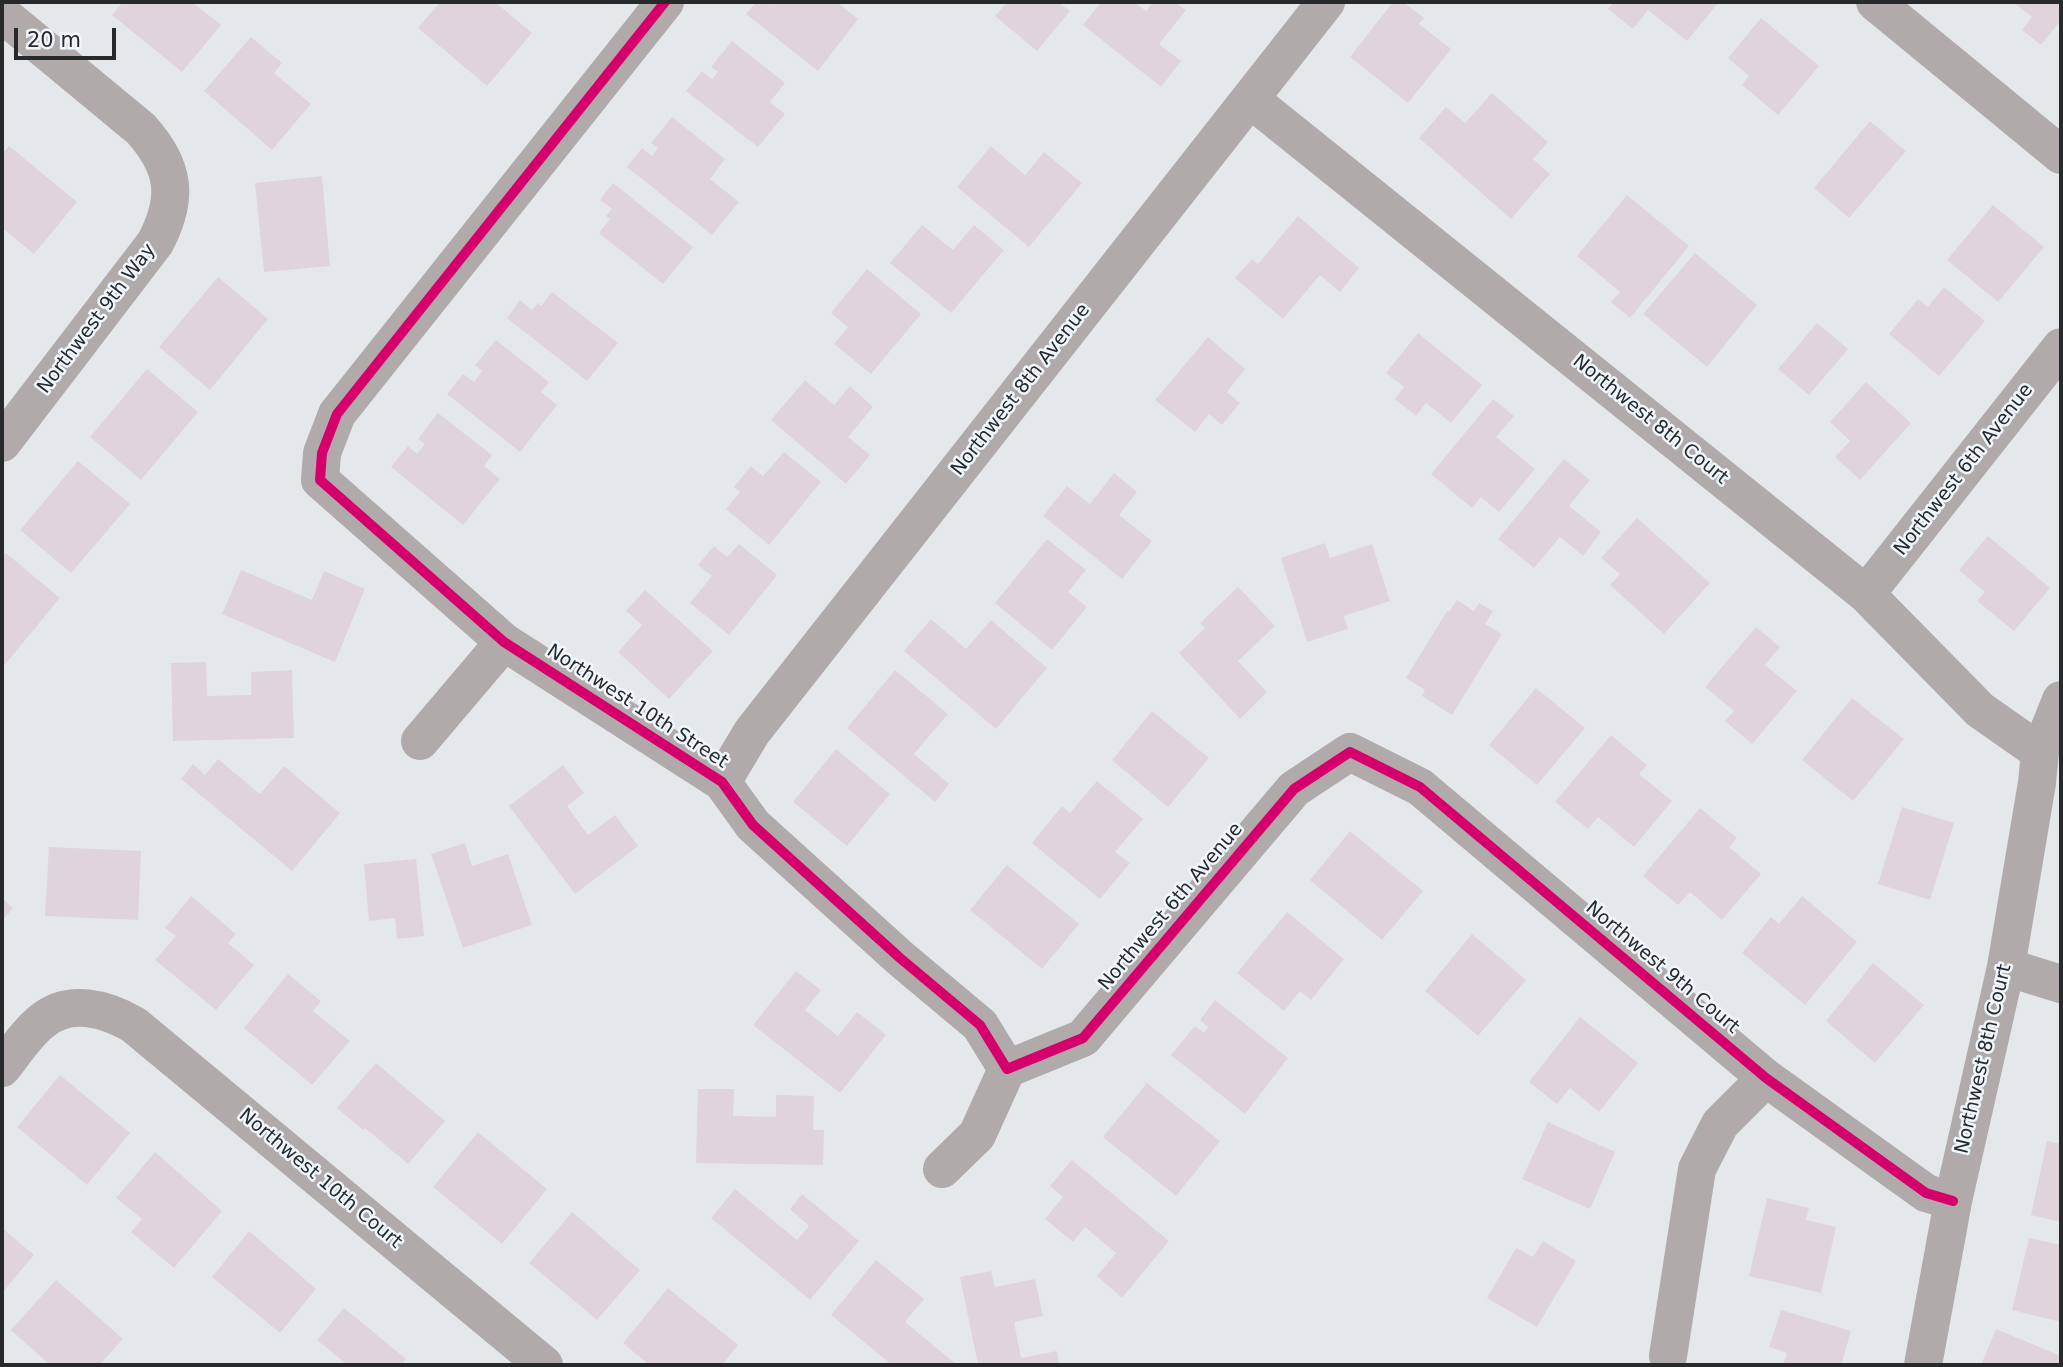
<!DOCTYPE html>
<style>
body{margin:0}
#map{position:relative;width:2063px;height:1367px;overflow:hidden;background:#e5e8eb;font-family:"DejaVu Sans",sans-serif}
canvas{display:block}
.frame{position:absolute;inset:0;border:4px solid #27292b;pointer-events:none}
.scale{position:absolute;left:14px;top:28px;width:102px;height:32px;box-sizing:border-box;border:4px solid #27292b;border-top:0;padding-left:9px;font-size:21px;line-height:24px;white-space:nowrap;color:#27292b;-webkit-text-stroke:5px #eff6fc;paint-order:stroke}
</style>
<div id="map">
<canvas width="2063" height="1367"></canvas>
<div class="frame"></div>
<div class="scale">20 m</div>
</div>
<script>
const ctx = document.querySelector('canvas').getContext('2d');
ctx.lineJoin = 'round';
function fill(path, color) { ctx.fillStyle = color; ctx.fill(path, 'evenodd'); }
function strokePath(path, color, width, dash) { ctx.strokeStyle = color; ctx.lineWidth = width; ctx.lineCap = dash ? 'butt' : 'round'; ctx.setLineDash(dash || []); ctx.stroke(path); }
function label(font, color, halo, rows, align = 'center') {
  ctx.font = font + ' "DejaVu Sans",sans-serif'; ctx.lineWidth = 5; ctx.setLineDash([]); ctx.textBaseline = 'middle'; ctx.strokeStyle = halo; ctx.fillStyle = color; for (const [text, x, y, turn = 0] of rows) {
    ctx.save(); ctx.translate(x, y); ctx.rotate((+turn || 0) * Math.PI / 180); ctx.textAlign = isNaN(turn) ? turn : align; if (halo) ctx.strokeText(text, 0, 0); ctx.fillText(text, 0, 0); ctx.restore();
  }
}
const building = new Path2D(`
 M123,2H192L221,25L182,72L112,15Z
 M440,2H495L532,33L487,86L418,28Z
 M756,2H768L771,5L774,2H837L858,19L818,71L746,14Z
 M1007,2H1058L1070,11L1037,51L995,16Z
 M1101,2H1134L1146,11L1153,2H1175L1186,10L1159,44L1181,61L1161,87L1083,25Z
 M1393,2H1403L1424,18L1419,24L1451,49L1408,103L1350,57Z
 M1614,2H1719L1687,41L1648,10L1633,29L1608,9Z
 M2013,2H2061V20L2041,45L2022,30L2032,17Z
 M1761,18L1819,66L1778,115L1742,85L1749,76L1728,58Z
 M251,37L282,63L274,73L311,104L272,150L204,91Z
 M732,41L785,83L770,102L785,114L758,147L686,91L702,71L712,79L718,72L711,67Z
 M1492,93L1548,142L1533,159L1550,174L1511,219L1419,138L1446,107L1465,123Z
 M672,117L725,159L710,179L739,202L712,235L627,167L642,148L652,156L658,148L651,143Z
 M1870,121L1906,151L1849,218L1814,188Z
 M9,146L77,202L34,254L2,228V154Z
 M991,146L1025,175L1044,152L1082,183L1029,247L957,187Z
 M322,176L330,266L264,272L255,183Z
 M613,183L693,247L663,284L599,233L610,219L606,216L612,209L600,200Z
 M1627,195L1689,246L1630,318L1611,302L1620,292L1577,256Z
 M1993,205L2044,247L1998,302L1947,260Z
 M1298,216L1359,268L1340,292L1320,275L1283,319L1235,278L1252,259L1258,264Z
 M922,225L953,250L974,225L1004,250L951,313L890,263Z
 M1695,253L1757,305L1707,367L1643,314Z
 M867,269L921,314L871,374L834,344L848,327L831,313Z
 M218,277L268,319L210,390L159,347Z
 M1944,287L1985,321L1939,376L1889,334L1918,299L1928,307Z
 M552,292L618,343L587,381L507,318L520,300L532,310L538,303L541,306Z
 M1817,323L1848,349L1809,395L1778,369Z
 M1418,333L1482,385L1451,423L1426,403L1416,416L1395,399L1404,387L1386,373Z
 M1208,337L1245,369L1227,392L1240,403L1222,425L1209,414L1195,432L1155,400Z
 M496,340L549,382L541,392L557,405L520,452L447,394L463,374L474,382L482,371L475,365Z
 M147,369L198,412L141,480L90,437Z
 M805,380L834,405L850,386L873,407L848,437L870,455L846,484L771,420Z
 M1866,382L1911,423L1860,480L1835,457L1850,441L1830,422Z
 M1493,399L1514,416L1496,437L1535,469L1499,512L1481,497L1472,508L1431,474Z
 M438,413L492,455L484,466L500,479L463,525L391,467L408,446L417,454L425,444L418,439Z
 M784,452L821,482L769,545L726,509L740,492L734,487L751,466L763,476Z
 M1564,459L1590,480L1569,506L1601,532L1583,556L1560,537L1534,568L1498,539Z
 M78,461L130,504L71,573L20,530Z
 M1114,473L1137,492L1119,515L1152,541L1122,579L1043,516L1067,486L1090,504Z
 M1637,518L1710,583L1664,634L1610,585L1620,574L1601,558Z
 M1988,536L2050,588L2014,631L1977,601L1985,592L1959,570Z
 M1047,539L1086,570L1068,592L1087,607L1052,650L995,603Z
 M1325,543L1330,558L1372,544L1390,601L1344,616L1348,629L1307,642L1281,558Z
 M739,544L777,575L729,635L690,603L712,576L698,565L714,546L727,557Z
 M6,553L60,598L3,667L2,558Z
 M241,570L312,600L324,571L365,589L335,662L222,614Z
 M1238,587L1275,626L1238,661L1267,692L1240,719L1179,653L1205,628L1200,623Z
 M645,590L713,651L669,699L618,652L642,625L626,611Z
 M1457,600L1474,611L1479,603L1493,611L1485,624L1502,634L1452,715L1422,696L1425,690L1406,678L1447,611L1449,612Z
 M931,619L966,649L991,620L1047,668L996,729L904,651Z
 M1756,627L1780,647L1765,665L1797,691L1752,744L1725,721L1734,711L1705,687Z
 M206,662L207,696L251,695V672L292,670L294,738L173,741L171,663Z
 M895,670L948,714L914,754L949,784L935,802L847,728Z
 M1536,688L1585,728L1537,785L1489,745Z
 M1852,698L1904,739L1853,801L1802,760Z
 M1152,711L1209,758L1168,807L1112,760Z
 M1611,735L1647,765L1639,774L1672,801L1634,847L1598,817L1588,829L1555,802Z
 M836,749L890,794L847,846L793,802Z
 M218,759L260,794L284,766L340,813L292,871L181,779L193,764L205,775Z
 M563,765L584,793L567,806L588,835L615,815L638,846L575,894L509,806Z
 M1097,781L1143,819L1115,852L1130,863L1100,899L1032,843L1062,806L1070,813Z
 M1902,807L1954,823L1930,900L1878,884Z
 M1700,808L1737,838L1729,847L1761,874L1722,920L1690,892L1678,905L1643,876Z
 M1350,831L1423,891L1382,940L1310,880Z
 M465,843L472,866L508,854L532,925L463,948L431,854Z
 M49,847L141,851L138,920L45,916Z
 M416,859L424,936L397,939L395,918L369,921L364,864Z
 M1007,865L1079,924L1042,969L970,910Z
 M191,896L236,934L228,943L254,965L216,1010L155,960L176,936L165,928Z
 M1802,896L1857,942L1805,1005L1742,953L1771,917L1779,924Z
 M2,898L13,908L2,921Z
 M1287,912L1344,959L1311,1000L1300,991L1284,1011L1237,973Z
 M1472,934L1526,980L1478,1036L1425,991Z
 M1873,963L1924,1005L1875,1063L1826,1021Z
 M796,971L821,990L805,1010L838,1036L857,1012L886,1035L840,1093L753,1025Z
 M288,974L321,1001L313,1011L350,1041L312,1085L244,1028Z
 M1215,1000L1288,1058L1245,1114L1171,1055L1195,1026L1204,1033L1208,1027L1200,1020Z
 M1580,1017L1638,1063L1599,1112L1570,1088L1557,1104L1529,1082Z
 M376,1063L445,1121L408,1164L365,1128L363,1130L337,1108Z
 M60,1075L130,1133L87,1185L17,1127Z
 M1147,1083L1220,1141L1176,1196L1103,1137Z
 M698,1089H734L733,1116L776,1117V1095L814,1096L813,1130H824L823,1165L696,1163Z
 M1548,1122L1615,1152L1590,1209L1522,1179Z
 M478,1132L547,1189L502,1244L433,1187Z
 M2047,1141L2061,1144V1222L2031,1215Z
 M155,1152L222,1211L174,1268L131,1232L142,1219L116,1198Z
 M1072,1160L1169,1241L1122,1298L1097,1276L1116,1253L1085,1227L1073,1242L1045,1219L1063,1197L1050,1186Z
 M735,1189L797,1240L809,1226L790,1209L802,1194L859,1241L810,1300L711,1218Z
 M1767,1198L1809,1208L1806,1220L1836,1227L1821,1293L1749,1276Z
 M572,1212L640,1270L597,1320L529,1263Z
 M2,1228L34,1255L2,1293Z
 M249,1231L316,1289L280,1333L212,1277Z
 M2029,1238L2061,1245V1322L2012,1310Z
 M1543,1241L1576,1261L1537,1327L1487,1298L1516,1248L1533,1257Z
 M876,1260L924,1299L905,1322L957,1365H892L831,1315Z
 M991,1271L995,1287L1035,1279L1043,1316L1014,1322L1021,1358L1057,1351L1059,1365H978L960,1277Z
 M56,1280L123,1339L99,1365H50L11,1330Z
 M668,1288L738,1345L722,1365H649L623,1343Z
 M344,1308L406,1359L401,1365H341L344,1362L317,1340Z
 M1781,1310L1851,1331L1841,1365H1783L1787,1353L1769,1347Z
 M1996,1329L2061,1356V1365H1981Z`);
const minor = new Path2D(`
 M665,2L337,414L322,453L320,480L504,642L722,782L753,825L900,958L980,1025L1007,1069
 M1875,2L2061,155
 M2,14L141,129C175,167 179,198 155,243L2,443
 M1250,99L1866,594L1980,710L2040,752
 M1866,594L2061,347
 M420,741L504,642
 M722,782L752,732L1326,2
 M2006,967L2061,984
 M2,1068C14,1053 26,1034 41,1022C69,998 106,1009 134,1025L544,1365
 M1007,1069L1083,1038L1294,789L1350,752L1420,787L1766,1078L1926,1193L1953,1201
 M942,1169L977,1135L1007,1069
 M1668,1356L1697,1169L1720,1124L1766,1078
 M1923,1365L1953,1201L2006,967L2037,783L2040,752L2061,700`);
const cycleway = new Path2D(`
 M665,2L337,414L322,453L320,480L504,642L722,782L753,825L900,958L980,1025L1007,1069L1083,1038L1294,789L1350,752L1420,787L1766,1078L1926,1193L1953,1201`);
const streetNames = [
 ["Northwest 9th Way",97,319,-53],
 ["Northwest 8th Avenue",1021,390,-52],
 ["Northwest 8th Court",1650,420,39],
 ["Northwest 6th Avenue",1964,470,-52],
 ["Northwest 10th Street",637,707,33],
 ["Northwest 6th Avenue",1171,907,-50],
 ["Northwest 9th Court",1662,968,40],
 ["Northwest 8th Court",1984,1059,-77],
 ["Northwest 10th Court",320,1179,40]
];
fill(building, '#dfd4dc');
strokePath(minor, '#b1aaab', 38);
strokePath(cycleway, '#d6006c', 10);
label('19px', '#27292b', '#eff6fc', streetNames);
</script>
